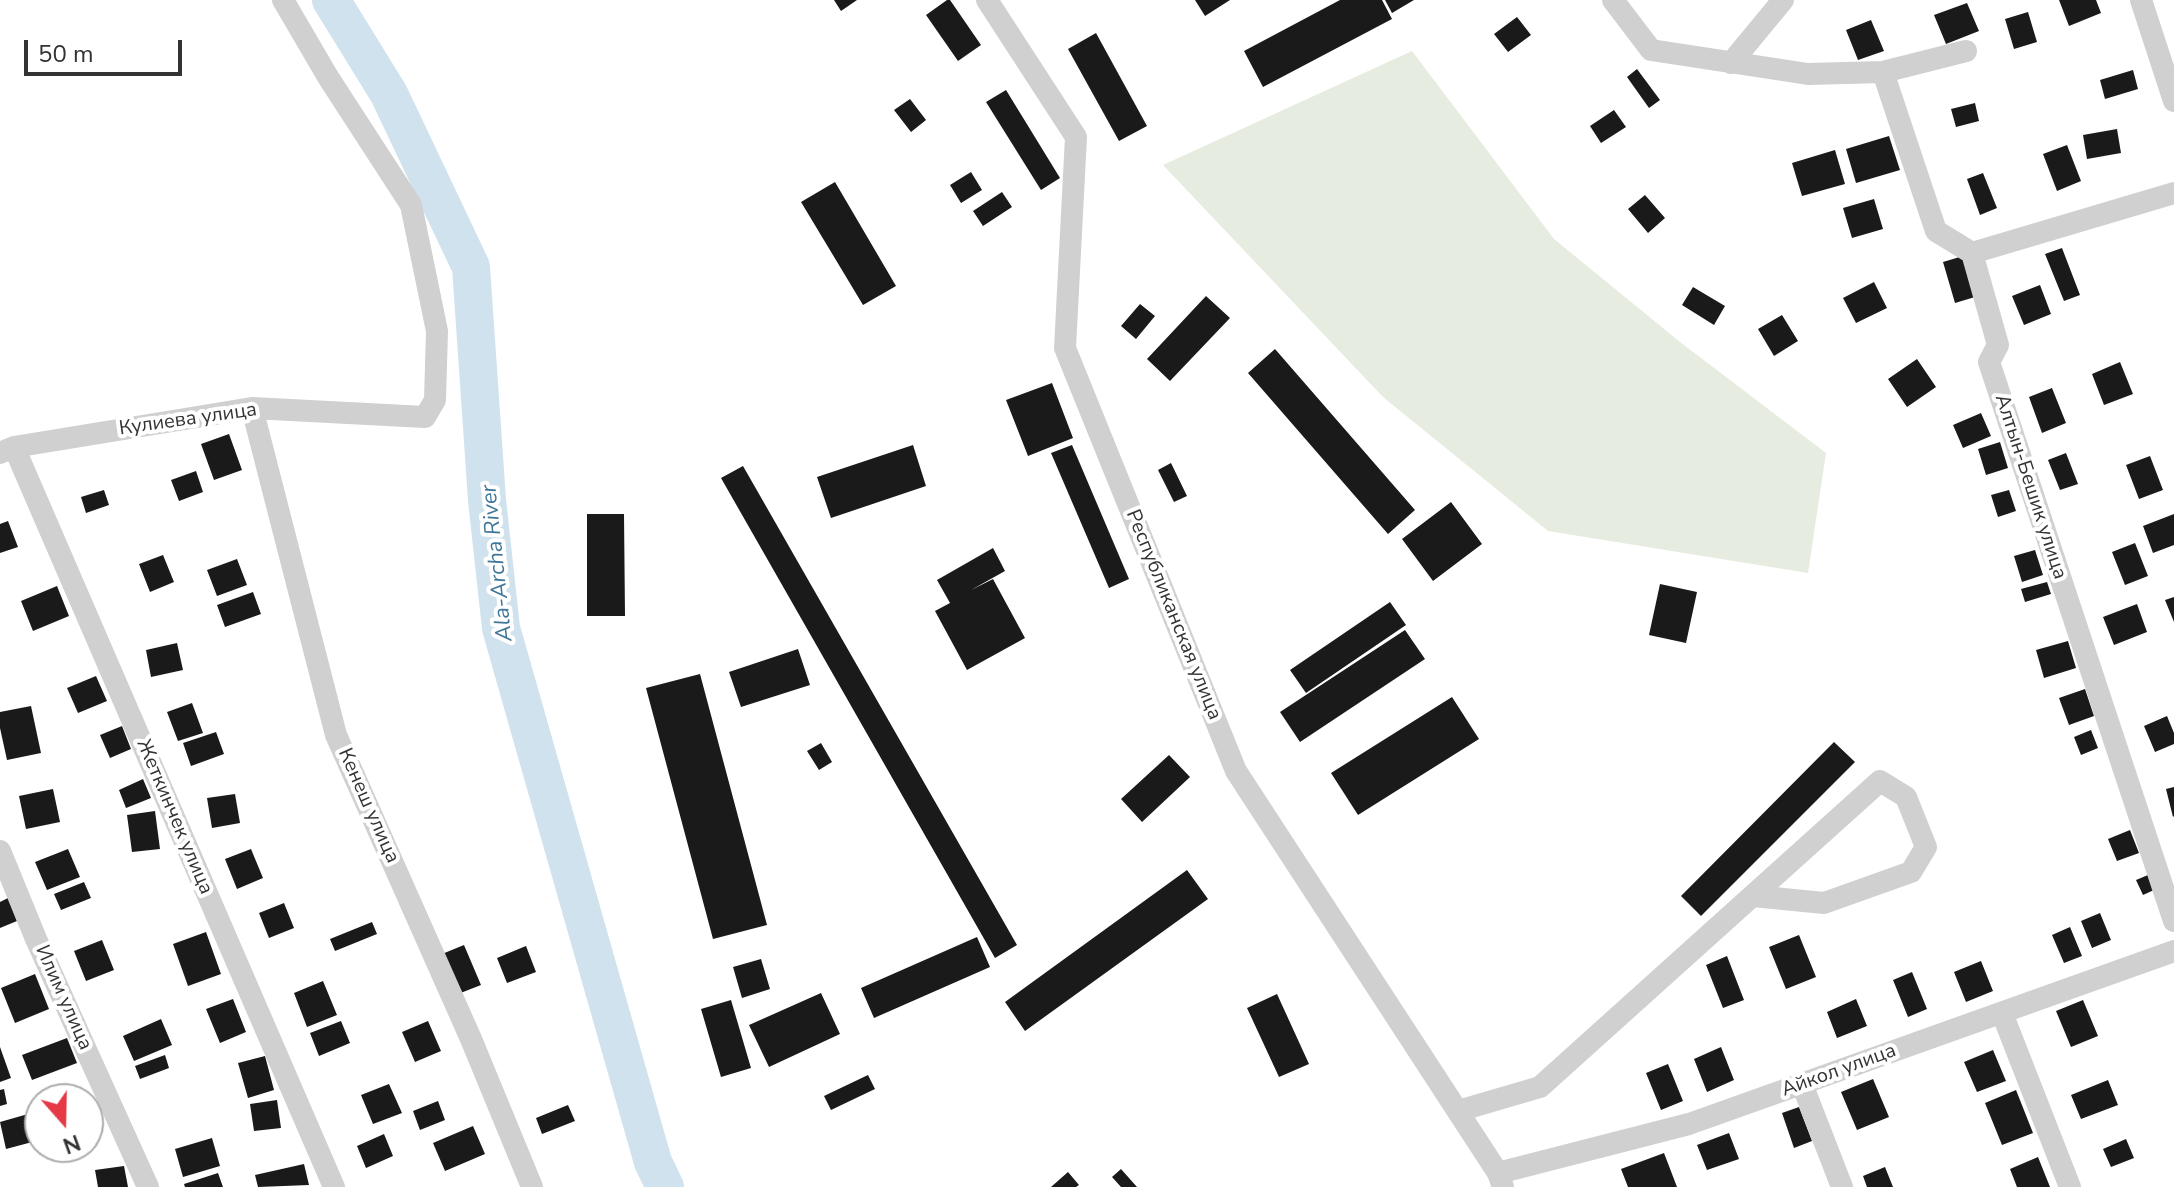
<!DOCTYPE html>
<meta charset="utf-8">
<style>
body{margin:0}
#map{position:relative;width:2174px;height:1187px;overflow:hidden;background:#fff;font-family:"Nunito Sans",sans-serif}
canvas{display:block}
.north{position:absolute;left:24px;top:1083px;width:80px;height:80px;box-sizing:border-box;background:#fff;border:2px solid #adadad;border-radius:50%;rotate:160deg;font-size:22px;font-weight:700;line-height:32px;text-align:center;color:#333}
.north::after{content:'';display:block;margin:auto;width:28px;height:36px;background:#e63946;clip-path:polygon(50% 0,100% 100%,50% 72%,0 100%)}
.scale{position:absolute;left:24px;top:40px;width:158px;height:36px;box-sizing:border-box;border:4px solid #333;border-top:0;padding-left:10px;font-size:24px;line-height:28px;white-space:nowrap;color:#333;-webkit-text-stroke:6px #fff;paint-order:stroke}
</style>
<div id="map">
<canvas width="2174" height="1187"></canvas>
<div class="north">N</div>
<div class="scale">50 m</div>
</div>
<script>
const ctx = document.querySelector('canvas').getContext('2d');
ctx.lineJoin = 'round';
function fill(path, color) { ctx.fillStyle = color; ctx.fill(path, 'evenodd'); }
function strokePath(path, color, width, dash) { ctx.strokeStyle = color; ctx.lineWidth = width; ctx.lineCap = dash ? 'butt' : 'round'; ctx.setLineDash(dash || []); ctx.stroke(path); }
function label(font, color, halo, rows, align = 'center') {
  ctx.font = font + ' "Nunito Sans",sans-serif'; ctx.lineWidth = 8; ctx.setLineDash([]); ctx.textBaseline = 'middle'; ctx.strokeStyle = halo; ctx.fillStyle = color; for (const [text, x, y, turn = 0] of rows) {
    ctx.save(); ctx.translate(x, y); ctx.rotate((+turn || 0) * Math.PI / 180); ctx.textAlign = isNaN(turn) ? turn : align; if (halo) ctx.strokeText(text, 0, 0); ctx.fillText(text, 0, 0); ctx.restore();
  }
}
const green = new Path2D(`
 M1412,51L1554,239L1680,342L1826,453L1808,573L1548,531L1383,397L1163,165Z`);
const river = new Path2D(`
 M331,0L389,94L471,267L487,500L501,628L653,1162L665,1187`);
const building = new Path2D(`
 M834,0H857L841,11Z
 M947,0H950L981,45L958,61L926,15Z
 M1195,0H1230L1205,16Z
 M1340,0H1382L1392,19L1263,87L1244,51Z
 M1385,0H1414L1392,13Z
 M2059,0H2096L2101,13L2069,26Z
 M1967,3L1979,31L1946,44L1934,15Z
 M2028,12L2037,42L2014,49L2005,19Z
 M1517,17L1531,35L1508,52L1494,34Z
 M1871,20L1884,51L1858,60L1846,30Z
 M1096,33L1147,126L1119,141L1068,49Z
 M1637,69L1660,100L1649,108L1627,77Z
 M2133,70L2138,89L2105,99L2100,80Z
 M1006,90L1060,178L1041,190L986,102Z
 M910,99L926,120L911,132L894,110Z
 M1975,103L1979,121L1956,127L1951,109Z
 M1614,110L1626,127L1601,143L1590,126Z
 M2117,129L2121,153L2087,159L2083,135Z
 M1889,136L1900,170L1856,183L1846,149Z
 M2067,145L2081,181L2057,191L2043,154Z
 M1835,150L1845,184L1802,196L1792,163Z
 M971,172L982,190L961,203L950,185Z
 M1983,173L1997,208L1980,215L1967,179Z
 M835,182L896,286L863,305L801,202Z
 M1002,192L1012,207L983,226L973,211Z
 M1645,195L1665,218L1648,233L1628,209Z
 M1874,199L1883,229L1852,238L1843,208Z
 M2062,248L2080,295L2064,301L2045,254Z
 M1963,256L1975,297L1955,303L1943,262Z
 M1874,282L1887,308L1856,323L1843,298Z
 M2040,285L2051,314L2024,325L2012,296Z
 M1693,287L1725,306L1714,325L1682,305Z
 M1206,296L1230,318L1170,381L1147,359Z
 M1140,304L1155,316L1136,339L1121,326Z
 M1782,315L1798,341L1774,356L1758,329Z
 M1275,349L1415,510L1388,534L1248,373Z
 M1917,359L1936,387L1907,407L1888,379Z
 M2120,362L2133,394L2104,405L2092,374Z
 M1052,383L1073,438L1028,456L1006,400Z
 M2052,388L2066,423L2042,433L2029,397Z
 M1981,413L1991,436L1963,448L1953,425Z
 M229,434L242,470L214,480L201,444Z
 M2000,442L2008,468L1986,475L1978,449Z
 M913,445L926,486L831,518L817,477Z
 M1072,445L1129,579L1109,588L1051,453Z
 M2066,453L2078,484L2060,490L2048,460Z
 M2150,456L2163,490L2139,499L2126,465Z
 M1171,463L1187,496L1174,502L1158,470Z
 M743,466L1017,945L995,958L721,478Z
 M196,471L203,492L179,501L171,480Z
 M104,490L109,505L86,513L81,497Z
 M2009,490L2016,511L1998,517L1991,495Z
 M1451,502L1482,544L1433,581L1402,539Z
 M587,514H624L625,616H587Z
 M2174,514V545L2153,553L2143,526Z
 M8,521L18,547L0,553V524Z
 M2135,543L2148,576L2125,585L2112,552Z
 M993,548L1005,571L971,590L993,579L1025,638L967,670L935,611L950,603L937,580Z
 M2035,550L2043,575L2022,582L2014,556Z
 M163,555L174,582L150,592L139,564Z
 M237,559L247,585L217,596L207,570Z
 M2047,582L2051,594L2025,602L2021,589Z
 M1660,584L1697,592L1686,643L1649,635Z
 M57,586L69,616L33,631L21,601Z
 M253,592L261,614L225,627L217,605Z
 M2174,597V622L2165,600Z
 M1390,602L1406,625L1306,693L1290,670Z
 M2137,604L2147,632L2114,645L2103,617Z
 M1405,630L1425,659L1300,742L1280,712Z
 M2068,641L2076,668L2044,678L2036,650Z
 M177,643L183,670L151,677L146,650Z
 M798,649L810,685L741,707L729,672Z
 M700,674L767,925L713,939L646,688Z
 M96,676L107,701L78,713L67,688Z
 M2085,689L2094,716L2069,725L2059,698Z
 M1452,697L1479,739L1358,815L1331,773Z
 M192,703L203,733L178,741L167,712Z
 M31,706L41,753L7,760L0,728V712Z
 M2167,716L2174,733V744L2155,752L2144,726Z
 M122,726L131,749L110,758L100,735Z
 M2091,730L2098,748L2081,755L2074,737Z
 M216,732L224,754L191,766L183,743Z
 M1834,742L1855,762L1701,916L1681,896Z
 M821,743L832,762L819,770L807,751Z
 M1169,755L1190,777L1142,822L1121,799Z
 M143,779L151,798L126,808L119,790Z
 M2174,787V816L2173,817L2166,789Z
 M53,789L60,822L26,829L19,796Z
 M235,794L240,823L212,828L207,798Z
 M155,811L160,849L132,852L127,815Z
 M2130,830L2139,853L2117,861L2108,839Z
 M68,849L80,877L47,890L35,862Z
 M251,849L263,878L237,889L225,859Z
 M1187,870L1208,899L1025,1031L1005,1002Z
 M2148,875L2154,890L2143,895L2136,880Z
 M84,882L91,898L61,910L54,894Z
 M8,898L17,921L0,928V902Z
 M284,903L294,928L269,938L259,913Z
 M2100,913L2111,940L2092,948L2081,921Z
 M372,922L377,934L335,951L330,939Z
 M2070,927L2082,956L2064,963L2052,935Z
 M206,932L221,974L188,986L173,944Z
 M1799,935L1816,977L1786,989L1769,947Z
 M977,937L990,967L874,1018L861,988Z
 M102,940L114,970L86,981L74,951Z
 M464,945L481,985L458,994L442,954Z
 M526,946L536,972L507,983L497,958Z
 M1727,956L1744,1000L1723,1008L1706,965Z
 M761,959L770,989L742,998L733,967Z
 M1981,961L1993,991L1966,1002L1954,972Z
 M1912,972L1927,1009L1908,1017L1893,980Z
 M35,974L49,1009L15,1023L1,988Z
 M323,981L337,1015L307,1027L294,993Z
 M821,993L840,1034L769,1067L749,1025Z
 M1277,994L1309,1064L1279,1077L1247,1008Z
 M233,999L246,1032L220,1043L206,1009Z
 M1856,999L1867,1026L1837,1038L1827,1012Z
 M731,1000L751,1068L721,1077L701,1009Z
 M2083,1000L2098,1036L2071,1047L2056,1011Z
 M161,1019L172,1045L134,1061L123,1036Z
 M341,1021L350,1043L319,1056L310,1033Z
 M428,1021L441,1051L415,1062L402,1032Z
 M67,1038L77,1063L32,1080L22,1055Z
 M0,1047L11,1078L0,1082Z
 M1721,1047L1734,1080L1707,1092L1694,1059Z
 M1993,1050L2006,1081L1977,1092L1964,1062Z
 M165,1055L169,1068L140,1079L135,1066Z
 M265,1056L274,1090L248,1098L238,1063Z
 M1668,1064L1683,1101L1661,1110L1646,1073Z
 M868,1075L875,1089L831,1110L824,1096Z
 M1873,1079L1889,1117L1857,1130L1841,1092Z
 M2108,1080L2118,1105L2081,1119L2071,1095Z
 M389,1084L402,1113L373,1124L361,1095Z
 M4,1089L7,1104L0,1106V1090Z
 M2016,1090L2033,1133L2002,1145L1985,1103Z
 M277,1100L281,1128L254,1131L250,1104Z
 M438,1101L445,1120L420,1130L413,1111Z
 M95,1102L103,1131L88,1135V1104Z
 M568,1105L575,1121L542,1134L536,1118Z
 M1799,1107L1812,1141L1794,1148L1782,1113Z
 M28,1114L36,1141L6,1149L0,1122Z
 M473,1126L485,1154L445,1171L433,1143Z
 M1729,1133L1739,1159L1707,1170L1697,1145Z
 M384,1134L393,1156L366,1168L357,1146Z
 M212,1138L220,1166L183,1177L175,1149Z
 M2126,1139L2134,1158L2111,1167L2103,1149Z
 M1664,1153L1677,1187H1628L1621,1169Z
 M2038,1157L2050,1187H2017L2010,1169Z
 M304,1164L309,1185L258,1187L255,1175Z
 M124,1166L128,1187H98L95,1170Z
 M1885,1167L1893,1187H1867L1863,1176Z
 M1121,1169L1137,1187H1121L1112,1177Z
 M1068,1172L1079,1185L1076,1187H1051Z
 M218,1173L223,1187H185L184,1184Z`);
const minor = new Path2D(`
 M987,0L1076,137L1065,348L1236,771L1498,1173L1503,1187
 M1613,0L1651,50L1808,74L1883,72L1966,51
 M2141,0L2174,101
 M1731,63L1783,0
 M1883,72L1936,231L1972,253L1998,345L1989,362L2174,921
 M1972,253L2174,193
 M252,408L336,735L471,1039L532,1187
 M14,447L334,1187
 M0,453L14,447L252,408L425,417L435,400L437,331L411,205L328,77L283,0
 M0,851L36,939L148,1187
 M2002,1013L2070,1187
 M1802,1084L1842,1187
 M1458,1111L1540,1087L1880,781L1906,797L1926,847L1911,872L1824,903L1753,896
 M1498,1173L1689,1124L2174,951`);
const streetNames = [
 ["Кулиева улица",188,420,-8],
 ["Алтын-Бешик улица",2030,487,72],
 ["Республиканская улица",1173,615,68],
 ["Кенеш улица",368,806,66],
 ["Жеткинчек улица",174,817,67],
 ["Илим улица",63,998,66],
 ["Айкол улица",1839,1071,-20]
];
const waterNames = [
 ["Ala-Archa River",498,563,-96]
];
fill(green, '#e6ecdf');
strokePath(river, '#cfe2ee', 38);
fill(building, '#1a1a1a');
strokePath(minor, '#d0d0d0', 22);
label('20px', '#333', '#fff', streetNames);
label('italic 22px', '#3f7597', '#fff', waterNames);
</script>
